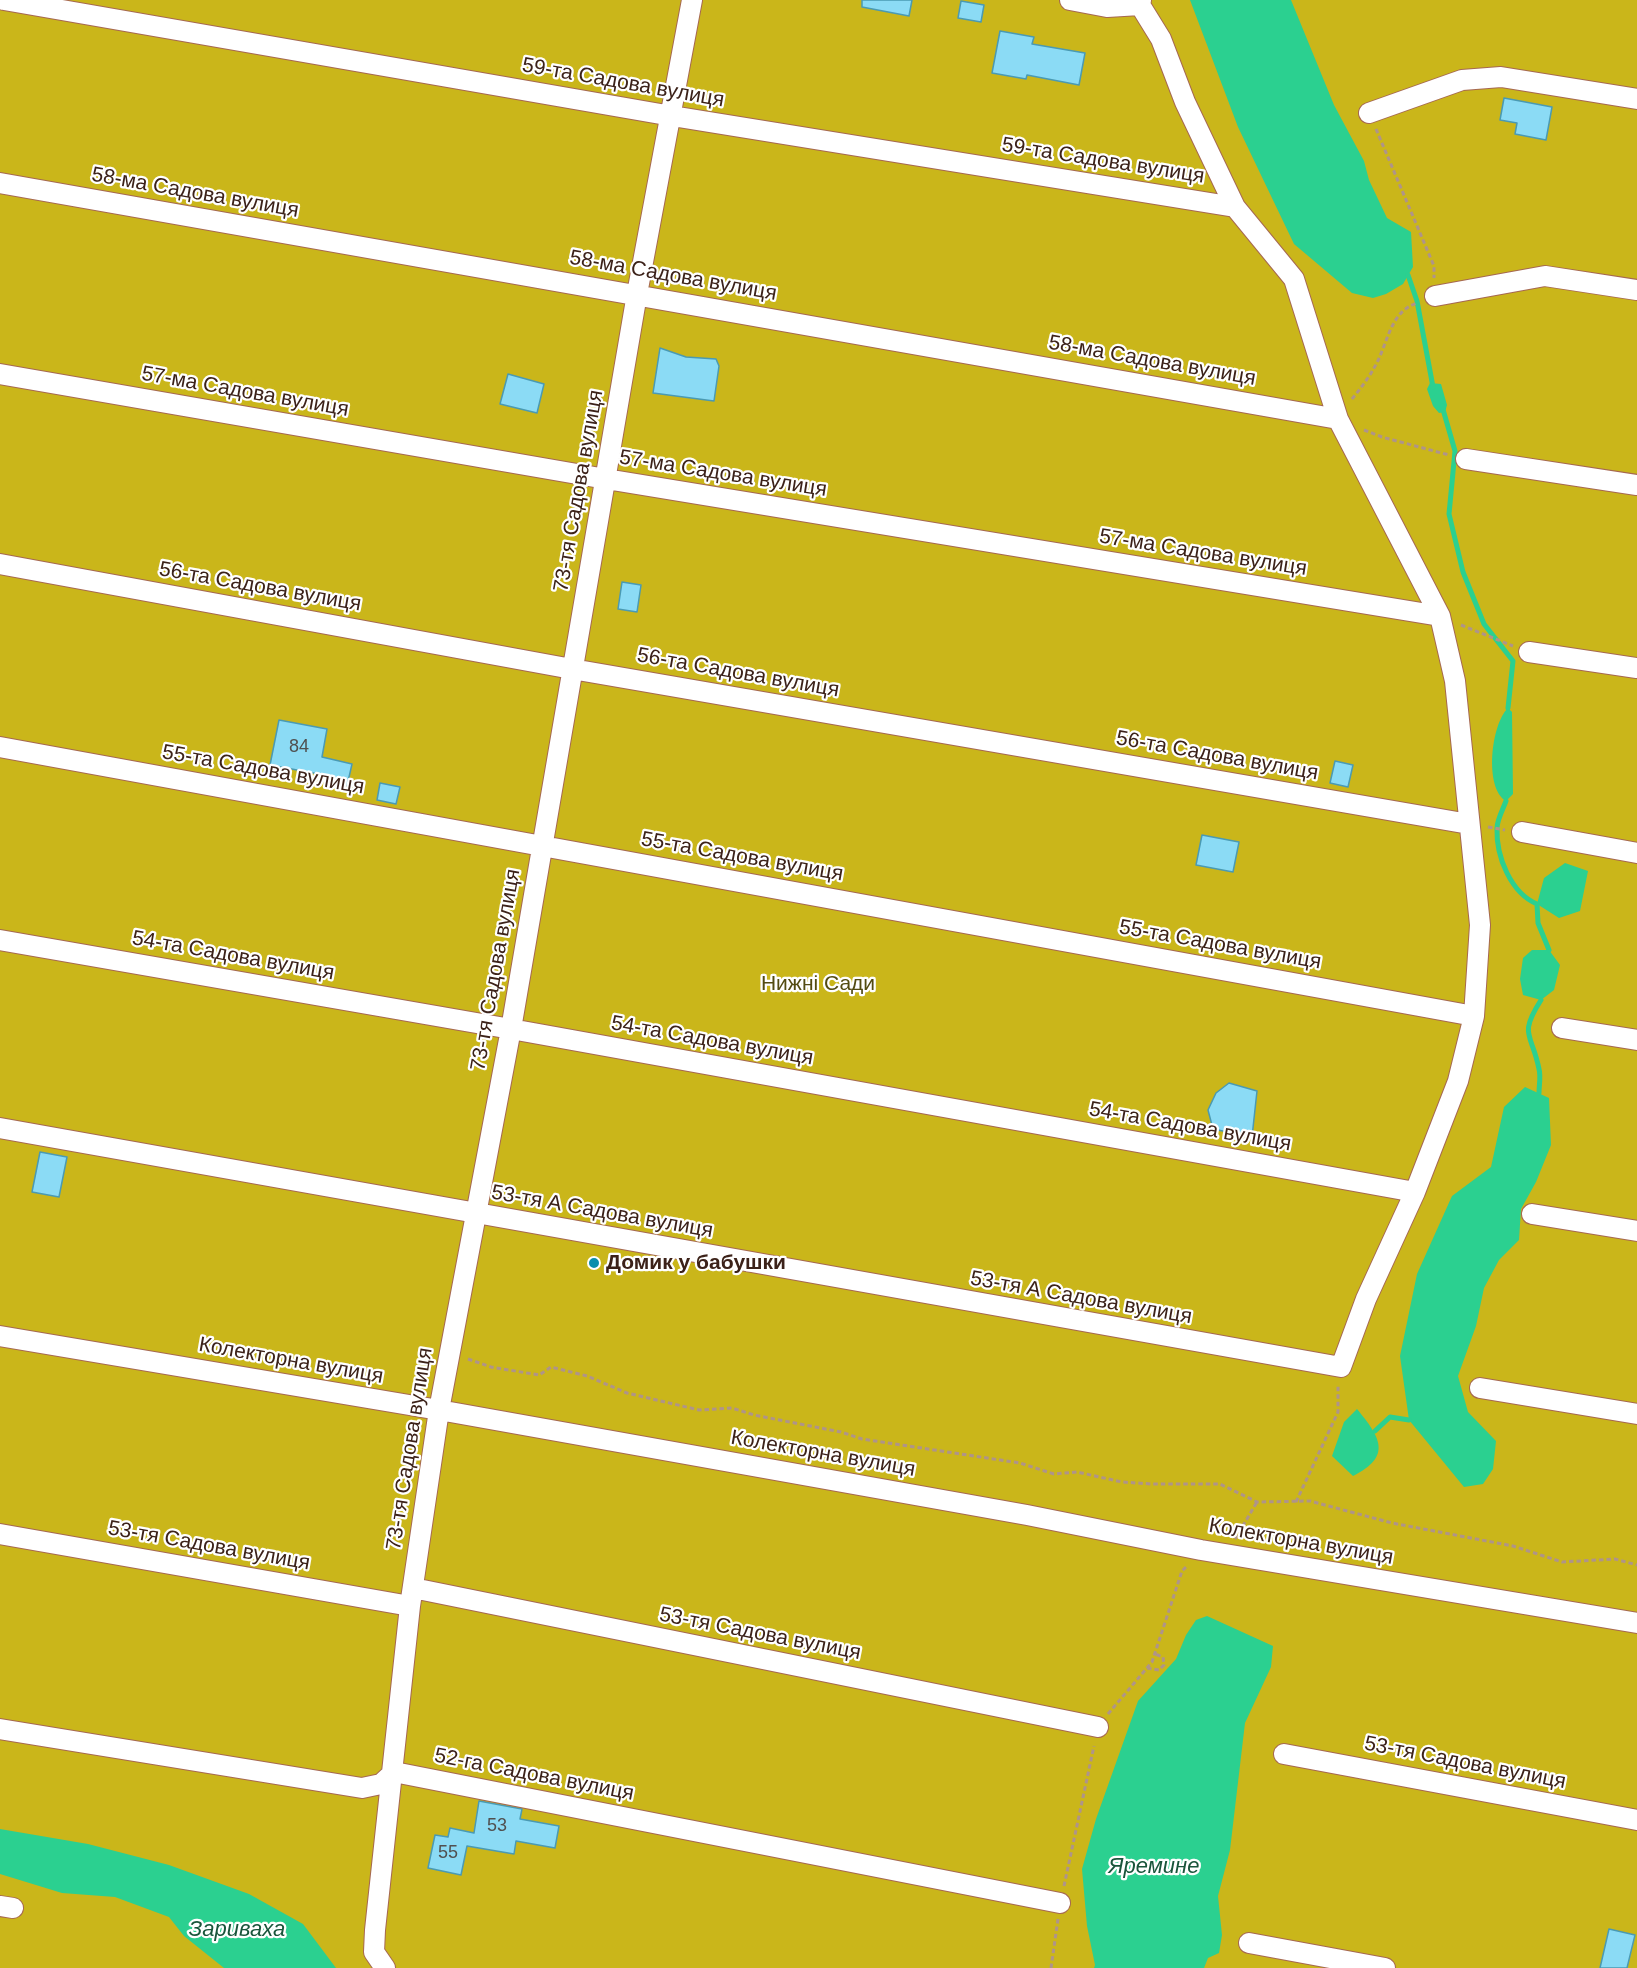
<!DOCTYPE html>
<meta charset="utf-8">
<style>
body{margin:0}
canvas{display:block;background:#fbdfd4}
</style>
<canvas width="1637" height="1968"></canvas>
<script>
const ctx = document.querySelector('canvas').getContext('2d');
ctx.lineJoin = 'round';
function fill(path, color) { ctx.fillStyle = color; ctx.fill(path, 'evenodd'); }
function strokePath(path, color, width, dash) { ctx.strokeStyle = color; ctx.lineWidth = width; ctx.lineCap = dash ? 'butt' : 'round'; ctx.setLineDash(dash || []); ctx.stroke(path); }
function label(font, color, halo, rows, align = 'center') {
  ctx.font = font + ' Arial,sans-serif'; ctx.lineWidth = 4.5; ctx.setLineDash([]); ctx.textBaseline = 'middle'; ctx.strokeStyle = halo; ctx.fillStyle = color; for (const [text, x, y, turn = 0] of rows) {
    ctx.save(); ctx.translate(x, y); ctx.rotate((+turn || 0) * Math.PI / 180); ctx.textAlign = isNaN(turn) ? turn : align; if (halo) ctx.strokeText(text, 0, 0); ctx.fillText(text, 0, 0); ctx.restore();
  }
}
const green = new Path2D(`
 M0,0H1637V1968H0Z`);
const water = new Path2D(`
 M1190,0H1291L1334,105L1364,161L1369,180L1387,218L1411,232L1413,267L1403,284L1386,294L1373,298L1352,293L1294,244L1238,127Z
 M1430,383L1441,384L1447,405L1445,412L1439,413L1433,406L1427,389Z
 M1508,708L1512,712L1513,794L1506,801C1484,788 1491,724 1508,708Z
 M1565,863L1588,871L1580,911L1559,918L1537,904L1544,878Z
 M1532,950H1549L1560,965L1554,990L1541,1000L1523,995L1520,979L1523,958Z
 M1525,1087L1549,1098L1551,1145L1536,1182L1521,1209L1519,1240L1499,1260L1484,1288L1476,1326L1458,1376L1468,1412L1496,1441L1493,1469L1483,1484L1464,1487L1409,1420L1400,1356L1417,1274L1452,1196L1491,1167L1504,1107Z
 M1357,1409C1380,1437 1393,1456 1353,1476L1332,1456L1344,1422Z
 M1207,1616L1273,1646L1271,1667L1245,1723L1230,1850L1218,1896L1222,1935L1219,1953L1208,1958L1204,1968H1094L1095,1965L1087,1926L1082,1869L1096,1819L1138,1701L1176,1659L1186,1635L1196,1620Z
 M0,1829L88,1844L169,1865L249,1894L303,1924L336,1968H224L184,1936L169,1917L115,1897L62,1893L0,1874Z`);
const stream = new Path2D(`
 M1408,275L1417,301L1433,387
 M1442,406L1455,451L1449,514L1463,572L1484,624L1513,661L1508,708
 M1506,801C1503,809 1497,820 1497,828C1496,857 1511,893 1537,904L1538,923L1549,950
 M1539,1093C1539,1085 1541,1076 1539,1069C1532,1033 1518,1036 1541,1000
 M1375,1431L1390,1417L1409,1420`);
const building = new Path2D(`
 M862,0H912L909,16L862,7Z
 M961,1L984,5L981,22L958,18Z
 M1000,31L1034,37L1032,44L1085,53L1079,85L1027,75L1026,79L992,73Z
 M1504,98L1552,107L1546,140L1515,134L1517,123L1500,120Z
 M660,348L686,357L716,359L719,366L714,401L653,393Z
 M508,374L544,384L537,413L500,404Z
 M622,582L641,585L637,612L618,609Z
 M279,720L327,729L322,757L352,764L347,786L322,781L324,775L270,765Z
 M1335,761L1353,765L1348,787L1330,783Z
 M380,783L400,787L396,804L377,800Z
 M1202,835L1239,842L1233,872L1196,865Z
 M1229,1083L1257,1091L1252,1137L1213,1129L1208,1110L1216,1093Z
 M40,1152L67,1157L59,1197L32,1192Z
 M479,1801L522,1809L520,1819L559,1826L555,1848L516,1841L514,1854L467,1846L461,1875L428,1868L435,1835L448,1837L450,1828L474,1833Z
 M1609,1929L1635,1935L1627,1968H1600Z`);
const path = new Path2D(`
 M1376,129L1434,266V278
 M1352,399C1360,389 1368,379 1374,368C1388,345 1389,312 1417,303
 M1364,430L1382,437L1449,455
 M1461,625L1513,646
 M1488,827L1505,830
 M468,1359L491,1367L539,1375L551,1367L587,1376L627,1393L699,1410L732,1408L754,1415L841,1432L862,1439L1020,1463L1054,1474L1077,1472L1122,1482L1152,1484H1220L1257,1502L1310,1501L1392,1523L1513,1546L1562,1562L1615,1559L1637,1565
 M1296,1502L1338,1412V1384
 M1235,1539L1257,1502
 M1147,1668L1159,1670L1164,1665L1163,1657L1155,1654
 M1108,1714L1152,1662L1182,1571L1187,1566
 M1064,1886L1094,1746
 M1051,1968L1058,1919`);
const minor = new Path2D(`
 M4,0L672,116L1235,207
 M1070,0L1107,7L1140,5
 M1369,113L1462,80L1501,77L1637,99
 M0,183L1338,419
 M1435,296L1545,276L1637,290
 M0,374L606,479L1440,616
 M1466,459L1637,485
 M0,564L572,669L1469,824
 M1529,652L1637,668
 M0,747L1474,1016
 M1522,832L1637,853
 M0,940L511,1029L1415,1192
 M1562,1028L1637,1040
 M0,1128L1341,1367L1366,1299L1415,1192L1458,1081L1474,1016L1480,925L1455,681L1440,616L1338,419L1294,279L1235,207L1185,102L1161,39L1140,5L1141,0
 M1532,1214L1637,1231
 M0,1336L439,1410L1027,1515L1201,1550L1637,1623
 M1480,1388L1637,1414
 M0,1534L410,1606
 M413,1588L1098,1727
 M0,1729L362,1788L381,1784L394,1772L1060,1903
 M1284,1754L1637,1820
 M0,1906L13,1908
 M1249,1943L1385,1968
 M385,1968L374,1952L375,1930L410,1606L439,1410L511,1029L637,294L692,0`);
const markers = [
 [594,1263,6,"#0a8ead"]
];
const numberNames = [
 ["84",299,747],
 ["53",497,1826],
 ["55",448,1853]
];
const streetNames = [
 ["59-та Садова вулиця",623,83,10],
 ["59-та Садова вулиця",1103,161,9],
 ["58-ма Садова вулиця",195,193,10],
 ["58-ма Садова вулиця",673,276,10],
 ["58-ма Садова вулиця",1152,361,10],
 ["57-ма Садова вулиця",245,392,10],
 ["57-ма Садова вулиця",723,474,9],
 ["73-тя Садова вулиця",579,491,-80],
 ["57-ма Садова вулиця",1203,553,9],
 ["56-та Садова вулиця",260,587,10],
 ["56-та Садова вулиця",738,673,10],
 ["56-та Садова вулиця",1217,756,10],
 ["55-та Садова вулиця",263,770,10],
 ["55-та Садова вулиця",742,857,10],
 ["55-та Садова вулиця",1220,945,10],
 ["54-та Садова вулиця",233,956,10],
 ["73-тя Садова вулиця",496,970,-80],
 ["54-та Садова вулиця",712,1041,10],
 ["54-та Садова вулиця",1190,1127,10],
 ["53-тя А Садова вулиця",602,1212,10],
 ["53-тя А Садова вулиця",1081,1298,10],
 ["Колекторна вулиця",291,1361,10],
 ["73-тя Садова вулиця",410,1449,-81],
 ["Колекторна вулиця",823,1454,10],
 ["Колекторна вулиця",1301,1542,10],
 ["53-тя Садова вулиця",209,1546,10],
 ["53-тя Садова вулиця",760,1634,11],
 ["53-тя Садова вулиця",1465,1763,11],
 ["52-га Садова вулиця",534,1775,11]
];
const parkNames = [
 ["Нижні Сади",818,984]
];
const poiNames = [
 ["Домик у бабушки",606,1263]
];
const waterNames = [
 ["Яремине",1154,1867],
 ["Зариваха",237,1930]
];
fill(green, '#cab61a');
fill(water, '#2bd090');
strokePath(stream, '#2bd090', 5);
fill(building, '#8bdbf5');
strokePath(building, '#4a9ab3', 1.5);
strokePath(minor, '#a66851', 22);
strokePath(path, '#af9489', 3, [4.5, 3]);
strokePath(minor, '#fff', 20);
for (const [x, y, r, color] of markers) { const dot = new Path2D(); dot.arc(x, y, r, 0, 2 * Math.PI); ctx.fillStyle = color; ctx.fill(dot); strokePath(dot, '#fff', 2); }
label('18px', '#505050', null, numberNames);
label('21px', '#3c2219', '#fff', streetNames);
label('21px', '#534b11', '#fff', parkNames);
label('bold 21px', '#3c2219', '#fff', poiNames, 'left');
label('italic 22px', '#19553b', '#fff', waterNames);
</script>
